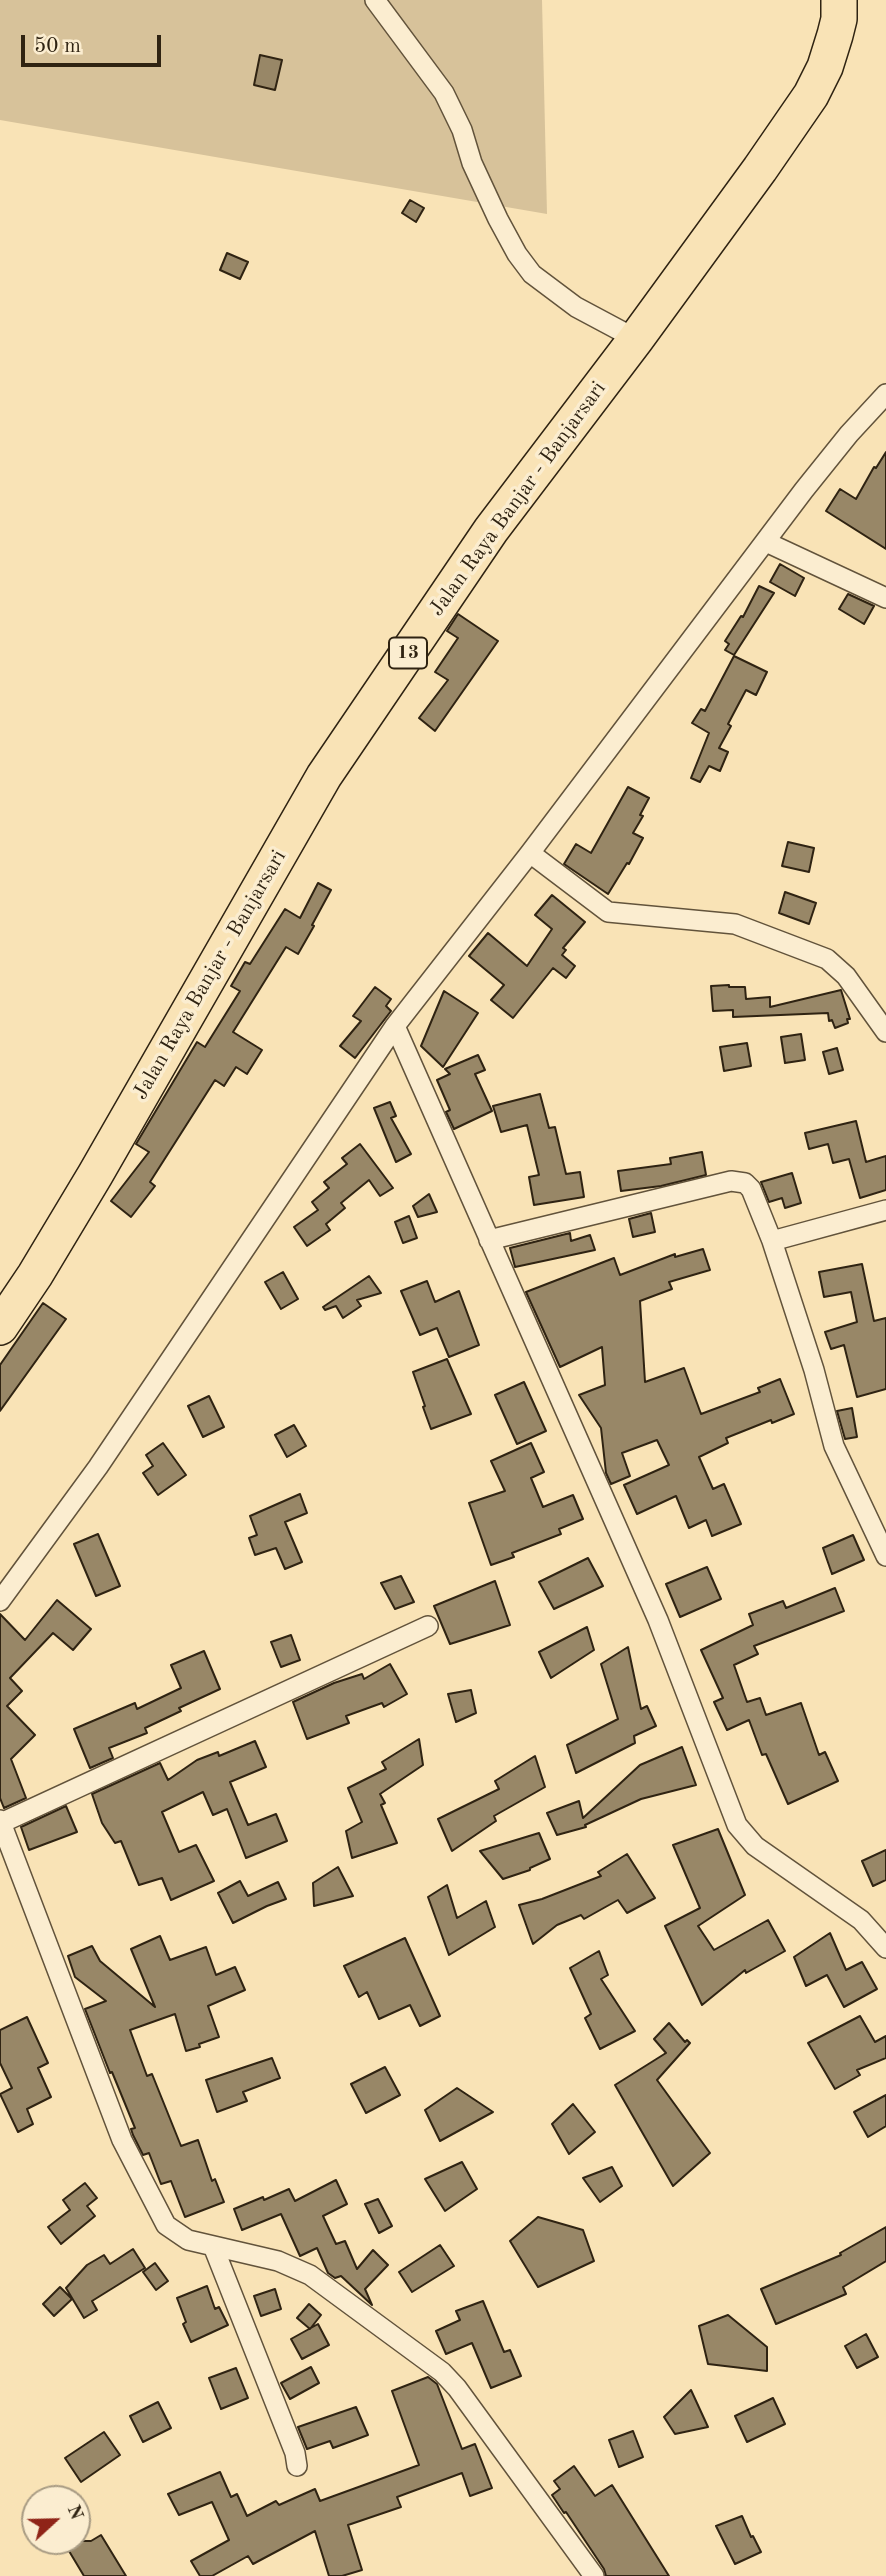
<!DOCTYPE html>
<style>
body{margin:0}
#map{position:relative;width:886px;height:2576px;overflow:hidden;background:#f9e3b6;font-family:"Old Standard TT",serif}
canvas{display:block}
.north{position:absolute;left:21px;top:2485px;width:70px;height:70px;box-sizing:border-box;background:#fbedd0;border:2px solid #a99c84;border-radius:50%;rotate:68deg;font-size:19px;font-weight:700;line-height:28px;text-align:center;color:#2f2312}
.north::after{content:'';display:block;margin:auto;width:24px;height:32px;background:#8f2418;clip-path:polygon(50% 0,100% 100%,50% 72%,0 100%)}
.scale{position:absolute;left:21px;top:35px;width:140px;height:32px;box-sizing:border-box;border:4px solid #2f2312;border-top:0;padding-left:9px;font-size:21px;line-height:24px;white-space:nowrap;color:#2f2312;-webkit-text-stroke:5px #fbedd0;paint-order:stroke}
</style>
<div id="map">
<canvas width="886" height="2576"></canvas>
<div class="north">N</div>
<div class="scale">50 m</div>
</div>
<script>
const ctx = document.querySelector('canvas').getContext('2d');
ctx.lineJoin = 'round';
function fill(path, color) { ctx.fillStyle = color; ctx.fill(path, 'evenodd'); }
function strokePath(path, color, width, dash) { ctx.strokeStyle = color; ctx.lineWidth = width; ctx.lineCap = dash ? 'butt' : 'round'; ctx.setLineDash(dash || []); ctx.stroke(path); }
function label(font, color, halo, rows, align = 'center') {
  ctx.font = font + ' "Old Standard TT",serif'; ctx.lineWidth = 7; ctx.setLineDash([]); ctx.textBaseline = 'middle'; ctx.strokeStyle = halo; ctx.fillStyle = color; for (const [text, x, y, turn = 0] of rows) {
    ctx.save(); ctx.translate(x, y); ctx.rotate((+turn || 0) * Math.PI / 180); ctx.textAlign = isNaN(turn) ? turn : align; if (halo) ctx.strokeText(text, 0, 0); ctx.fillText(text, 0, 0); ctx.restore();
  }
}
const green = new Path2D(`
 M0,0H542L547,214L0,120Z`);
const building = new Path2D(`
 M260,55L282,60L275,90L254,85Z
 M410,200L424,208L416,222L402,213Z
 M227,253L248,262L240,279L220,270Z
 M886,452V549L826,511L840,489L856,499L874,467L876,468Z
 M780,564L804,578L795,596L770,582Z
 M759,586L774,593L734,655L725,650L729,644L725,641L741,616L743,617Z
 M848,594L874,606L864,624L839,609Z
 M458,614L498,641L435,731L419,718L448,680L435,672L458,638L447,631Z
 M734,656L767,672L756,695L746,690L728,724L731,726L719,748L728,752L720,771L709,766L700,782L691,778L709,733L692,723L701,709L705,711Z
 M628,787L649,798L640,815L643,816L633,833L643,838L629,864L627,863L608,894L564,864L576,844L591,853Z
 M788,842L814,848L809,872L782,866Z
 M318,883L331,890L312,925L314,926L298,954L286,947L233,1032L262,1050L247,1074L236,1067L224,1086L215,1080L150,1182L155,1186L131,1217L111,1201L149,1152L136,1144L197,1042L205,1047L240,991L231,986L245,962L250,964L285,909L300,918Z
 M785,892L816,903L809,924L779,913Z
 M552,895L585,922L563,948L566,950L562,955L575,966L566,978L553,968L513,1018L491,1000L504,985L469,956L488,933L527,966L552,929L535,915Z
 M729,985V987H745L746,999L770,997V1007L841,990L850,1019H847L848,1023L835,1028L832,1020L829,1021L828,1013L733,1017V1010L713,1011L711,986Z
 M375,987L391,999L386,1006L391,1011L355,1058L340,1046L361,1021L353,1016Z
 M444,991L478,1013L443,1067L421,1046Z
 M801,1034L805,1060L785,1063L781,1037Z
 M747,1043L751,1066L724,1071L720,1047Z
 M837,1048L843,1070L829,1074L823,1052Z
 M478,1055L485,1070L475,1074L492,1111L454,1129L446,1112L450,1110L437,1080L450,1074L445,1069Z
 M540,1094L549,1128L555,1127L566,1174L580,1172L584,1197L534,1205L529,1177L539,1175L527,1125L501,1132L493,1106Z
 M390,1102L396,1116L391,1118L411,1154L396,1162L374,1108Z
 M856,1121L866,1162L886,1156V1190L860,1198L849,1159L833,1163L828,1144L809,1149L805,1133Z
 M360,1144L393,1188L380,1196L369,1180L341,1203L345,1208L326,1224L330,1230L307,1246L294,1227L318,1210L312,1202L329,1188L324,1182L347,1164L342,1158Z
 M702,1152L706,1175L661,1186L621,1191L618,1171L671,1164L670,1158Z
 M792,1173L801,1203L785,1208L782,1198L769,1202L761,1182Z
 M429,1194L437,1212L418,1217L413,1206Z
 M651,1213L655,1232L633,1237L629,1219Z
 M409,1216L417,1238L403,1243L395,1222Z
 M570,1233L571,1241L590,1235L595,1250L515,1267L510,1248Z
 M703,1249L710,1270L669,1282L672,1289L640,1301L645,1382L684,1368L701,1414L760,1392L758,1388L780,1379L794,1414L772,1423L771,1420L726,1438L728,1443L699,1457L713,1489L724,1484L741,1524L712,1536L706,1520L689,1528L676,1496L637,1514L624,1485L669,1465L657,1440L622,1453L630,1476L611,1484L606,1473L601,1428L579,1395L605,1385L602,1347L560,1367L526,1292L614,1258L620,1275L675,1254V1257Z
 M862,1264L874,1321L886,1318V1389L857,1397L844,1345L831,1349L825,1332L857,1322L851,1292L824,1297L819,1272Z
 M283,1272L298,1299L281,1309L265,1282Z
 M369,1276L381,1293L357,1300L361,1306L343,1318L336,1306L325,1310L323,1307Z
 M427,1281L435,1302L459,1291L479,1345L449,1357L437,1328L420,1335L401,1291Z
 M43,1303L66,1319L0,1411V1365Z
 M447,1359L471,1414L431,1429L423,1407L425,1406L413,1372Z
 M524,1382L546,1431L517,1444L495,1395Z
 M209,1396L224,1427L203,1437L188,1406Z
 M852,1408L857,1437L845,1439L837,1411Z
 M294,1425L306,1446L287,1457L275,1435Z
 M163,1443L186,1475L158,1495L143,1473L153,1466L146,1455Z
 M531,1443L544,1472L531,1478L543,1507L573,1495L583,1519L559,1529L561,1534L512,1553L514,1557L491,1565L469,1503L505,1491L491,1461Z
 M300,1494L307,1513L285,1522L302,1562L285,1569L276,1548L255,1555L249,1538L257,1535L250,1516Z
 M98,1534L120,1586L96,1596L74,1544Z
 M853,1535L864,1560L832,1574L823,1548Z
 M588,1558L603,1586L554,1609L539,1582Z
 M707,1567L721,1599L680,1617L666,1584Z
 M401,1576L414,1602L395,1609L381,1583Z
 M495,1581L510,1625L450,1644L434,1606Z
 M835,1588L844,1611L754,1646L758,1654L734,1665L747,1702L760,1698L766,1715L801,1703L819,1755L825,1752L838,1781L788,1804L766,1754L762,1755L749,1720L727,1730L714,1702L723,1698L701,1650L753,1625L749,1614L783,1601L786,1608Z
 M57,1600L91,1629L73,1650L53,1633L10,1678L22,1691L7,1706L35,1735L11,1759L26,1798L4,1808L0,1798V1614L25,1640Z
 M587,1627L594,1650L551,1678L539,1652Z
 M291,1635L300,1660L281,1667L271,1642Z
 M628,1647L641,1709L647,1706L656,1726L634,1736L635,1743L576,1773L567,1745L618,1719L601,1664Z
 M204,1651L220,1689L179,1708L181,1711L145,1728L147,1733L109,1748L113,1758L90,1768L74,1729L135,1703L137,1709L181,1688L171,1665Z
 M390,1664L407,1694L384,1707L382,1703L346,1716L349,1723L307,1739L293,1702L334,1683L362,1674L364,1679Z
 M471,1690L476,1713L456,1722L448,1694Z
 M419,1739L423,1765L380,1794L385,1803L381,1805L397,1843L352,1858L346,1831L362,1822L348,1788L386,1769L382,1762Z
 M255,1741L266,1767L230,1782L248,1825L276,1814L287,1841L246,1858L227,1809L213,1815L203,1792L162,1812L179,1852L196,1845L214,1881L171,1900L162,1878L139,1885L121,1841L115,1843L102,1823L92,1794L160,1763L168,1780L197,1760L218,1752L219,1756Z
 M682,1747L696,1785L641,1799L585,1825L586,1827L557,1835L547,1813L579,1801L583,1818L640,1765Z
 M535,1756L545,1787L494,1816L496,1821L452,1851L438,1819L499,1789L495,1781Z
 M66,1806L77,1832L29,1850L21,1827Z
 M718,1829L745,1895L698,1926L714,1950L768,1920L785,1951L746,1973L745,1970L702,2005L665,1926L700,1908L673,1845Z
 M539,1833L550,1859L530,1868V1870L503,1879L480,1851Z
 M886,1850V1880L873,1886L862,1861Z
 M627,1854L655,1898L627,1913L618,1900L584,1919L581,1915L557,1925L533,1944L519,1905L542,1899L601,1876L598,1872Z
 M338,1867L353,1896L314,1906L313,1883Z
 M240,1881L248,1896L278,1882L286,1899L267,1906L233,1923L218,1893Z
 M447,1885L457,1918L486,1901L495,1927L449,1955L428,1897Z
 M830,1933L846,1970L862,1962L877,1989L844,2007L827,1975L806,1986L794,1957Z
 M160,1936L170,1960L206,1947L216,1975L235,1967L245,1990L208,2006L219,2037L199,2044L200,2047L186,2051L175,2014L130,2030L147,2076L152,2074L181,2146L198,2140L212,2181L215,2179L224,2202L185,2217L171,2181L161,2184L149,2153L143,2155L133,2135L131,2129L135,2128L112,2072L110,2073L85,2009L106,2001L75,1977L68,1956L92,1946L100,1961L155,2007L131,1949Z
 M405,1938L440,2016L420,2026L410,2005L379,2019L367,1992L359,1997L344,1966Z
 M599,1951L608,1975L601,1979L635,2031L600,2049L585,2018L591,2014L570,1968Z
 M860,2016L875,2042L886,2036V2058L857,2070L860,2075L835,2089L808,2043Z
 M27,2017L48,2063L38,2068L51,2097L27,2109L33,2124L18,2132L0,2094L12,2088L0,2063V2030Z
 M669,2023L685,2042L687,2040L690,2043L657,2080L710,2153L673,2186L615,2085L666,2053L654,2039Z
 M272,2058L280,2078L243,2092L247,2101L217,2112L206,2080Z
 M385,2067L400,2095L366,2113L351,2084Z
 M457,2088L493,2112L440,2141L425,2110Z
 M886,2095V2126L868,2137L854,2112Z
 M573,2104L595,2132L569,2154L552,2124Z
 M462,2162L477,2189L445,2211L425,2179Z
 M612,2167L622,2186L600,2202L583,2178Z
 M336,2180L347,2204L323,2216L336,2244L345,2241L357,2269L373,2250L388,2265L365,2289L372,2305L341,2276L335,2278L328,2273L317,2248L300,2256L281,2214L242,2230L234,2209L263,2197L264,2200L289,2189L295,2201Z
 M85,2183L97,2198L87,2206L95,2216L61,2244L48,2227L70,2210L63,2200Z
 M378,2199L392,2226L379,2233L365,2204Z
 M538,2217L583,2230L594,2261L538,2287L510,2241Z
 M886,2227V2261L843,2287L846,2294L776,2324L761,2289L841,2255L840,2253Z
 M440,2245L454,2266L412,2292L399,2272Z
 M133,2249L145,2268L92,2301L97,2310L84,2318L66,2288L87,2265L104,2255L110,2264Z
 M155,2263L168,2281L156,2290L143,2272Z
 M207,2286L215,2309L219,2307L228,2325L191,2342L183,2324L186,2322L177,2298Z
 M60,2287L72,2299L54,2316L43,2304Z
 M275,2289L281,2309L261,2316L254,2296Z
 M483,2301L504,2352L510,2350L521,2376L491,2388L472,2343L446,2354L436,2331L460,2320L456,2311Z
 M309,2304L321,2315L310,2329L297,2318Z
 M728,2315L767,2347V2371L708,2364L699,2326Z
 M318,2324L329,2345L302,2359L291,2339Z
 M866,2334L878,2357L857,2368L845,2346Z
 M311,2367L319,2383L290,2399L281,2383Z
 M236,2368L248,2398L221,2409L209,2378Z
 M428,2377L437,2384L462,2449L475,2444L492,2488L470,2496L462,2473L397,2497L401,2507L348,2525L362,2570L342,2576H329L315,2531L253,2564L248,2556L212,2576H200L191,2561L229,2540L212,2502L179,2515L168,2494L220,2472L231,2497L237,2494L247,2516L276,2501L279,2505L315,2489L320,2501L419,2465L392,2391Z
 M691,2390L708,2427L675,2434L664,2417Z
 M773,2398L785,2424L747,2442L735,2416Z
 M158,2402L171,2428L143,2442L130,2416Z
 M356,2407L368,2435L333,2448L330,2441L307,2449L298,2427Z
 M633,2431L643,2457L619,2467L609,2440Z
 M104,2432L120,2455L81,2482L65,2458Z
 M574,2466L595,2496L612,2485L669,2576H606L604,2569L566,2512L564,2513L552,2495L560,2489L554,2481Z
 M742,2516L751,2537L753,2536L761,2552L735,2564L716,2526Z
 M101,2535L126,2576H84L63,2541H91Z`);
const street = new Path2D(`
 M375,0L444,93L462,130L472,163L498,219L517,254L532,274L576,307L636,339
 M766,542L886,598
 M530,853L608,912L735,924L827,959L846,976L886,1032
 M395,1026L658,1620L737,1825L755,1846L861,1920L886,1948
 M489,1240L731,1181L745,1183L751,1189L772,1241L814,1370L834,1446L886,1556
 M772,1241L886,1210
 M0,1601L98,1467L395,1026L530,853L804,490L849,434L886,394
 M0,1820L122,2140L166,2225L188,2240L278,2261L310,2275L442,2372L457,2388L594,2576
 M1,1823L428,1626
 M213,2246L295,2453L297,2466`);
const highway = new Path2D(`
 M0,1327L35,1275L95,1175L324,776L491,530L636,339L760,169L811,95L825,67L835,35L839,19V0`);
const shields = [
 [408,653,38]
];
const shieldNames = [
 ["13",408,653]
];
const streetNames = [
 ["Jalan Raya Banjar - Banjarsari",518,499,-54],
 ["Jalan Raya Banjar - Banjarsari",210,975,-60]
];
fill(green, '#d7c29a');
fill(building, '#988767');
strokePath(building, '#2f2312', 2);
strokePath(street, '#62533b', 22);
strokePath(highway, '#2f2312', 38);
strokePath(street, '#fbedd0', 19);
strokePath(highway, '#f9e3b6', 35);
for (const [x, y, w] of shields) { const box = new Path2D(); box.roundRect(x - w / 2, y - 15.5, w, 31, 5); ctx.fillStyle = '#fbedd0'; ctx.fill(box); strokePath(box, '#2f2312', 2); }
label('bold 19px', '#2f2312', null, shieldNames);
label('21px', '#2f2312', '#fbedd0', streetNames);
</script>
